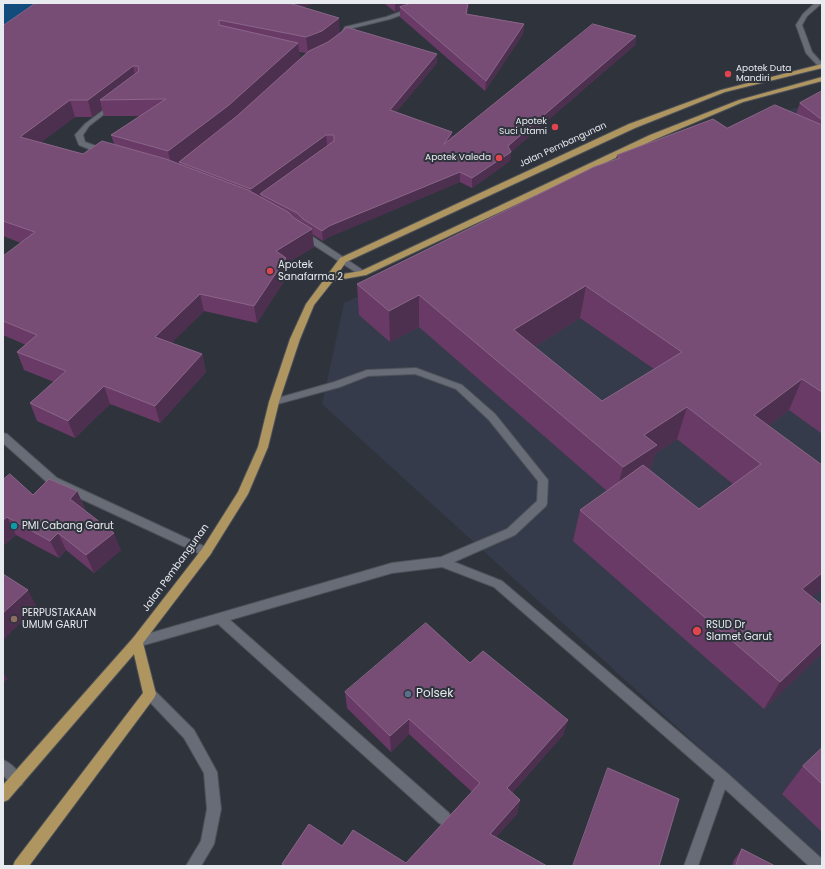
<!DOCTYPE html>
<style>
body{margin:0}
#map{position:relative;width:825px;height:869px;overflow:hidden;background:#2f333c;font-family:Poppins,sans-serif}
canvas{display:block}
.frame{position:absolute;inset:0;border:4px solid #e7eaef;pointer-events:none}
</style>
<div id="map">
<canvas width="825" height="869"></canvas>
<div class="frame"></div>
</div>
<script>
const ctx = document.querySelector('canvas').getContext('2d');
ctx.lineJoin = 'round';
function fill(path, color) { ctx.fillStyle = color; ctx.fill(path, 'evenodd'); }
function strokePath(path, color, width, dash) { ctx.strokeStyle = color; ctx.lineWidth = width; ctx.lineCap = dash ? 'butt' : 'round'; ctx.setLineDash(dash || []); ctx.stroke(path); }
function label(font, color, halo, rows, align = 'center') {
  ctx.font = font + ' Poppins,sans-serif'; ctx.lineWidth = 4; ctx.setLineDash([]); ctx.textBaseline = 'middle'; ctx.strokeStyle = halo; ctx.fillStyle = color; for (const [text, x, y, turn = 0] of rows) {
    ctx.save(); ctx.translate(x, y); ctx.rotate((+turn || 0) * Math.PI / 180); ctx.textAlign = isNaN(turn) ? turn : align; if (halo) ctx.strokeText(text, 0, 0); ctx.fillText(text, 0, 0); ctx.restore();
  }
}
const built = new Path2D(`
 M822,100V859L322,404L344,303L698,137Z`);
const water = new Path2D(`
 M3,3H38L3,36Z`);
const minor = new Path2D(`
 M425,3H434L390,19L349,29L344,38L339,37L345,27L386,17Z
 M815,3H822L807,16L802,25L812,52L822,63V69L820,68L806,53L796,25L803,14Z
 M114,102L117,104L116,105L89,126L83,135L85,142L107,150V154H101L79,145L75,135L85,124Z
 M298,231H304L367,273L366,275H360L298,235Z
 M416,368L462,385L495,414L548,480L547,503L546,506L515,535L454,562L502,581L727,773L822,859V866H809L725,789L698,866H684L715,780L494,587L442,567L392,573L230,620L449,813L451,818L449,823L444,825L439,823L218,624L137,647L133,646L131,642L133,638L137,637L392,563L441,557L507,529L537,501L538,481L489,420L456,389L415,374L368,376L340,387L274,405L269,402L271,400L334,382L367,370Z
 M3,433L7,434L57,478L210,549L212,552L210,555L206,557L202,555L49,484L3,443Z
 M150,688L154,690L194,730L217,772L221,809L214,844L201,866H186L201,841L207,809L204,773L184,738L146,698L144,694L146,690Z
 M3,760C11,763 20,772 24,780L22,785L17,787L12,785L3,775Z`);
const major = new Path2D(`
 M822,64V68L725,92L635,128L346,262L337,275L361,271L650,135L739,100L822,77V81L743,102L656,139L366,275L333,281L314,305L300,339L279,402L268,447L248,494L210,555L143,643L156,694L154,698L29,866H13L15,861L143,693L134,654L8,800L3,802V785L133,638L202,549L238,492L258,447L269,402L290,339L306,304L340,258L629,124L721,90Z`);
const wall = new Path2D(`
 M36,3H315L304,7L340,33L437,63L396,112L452,132V137L636,36L635,45L511,152L510,161L472,188L460,182L329,237L323,241L312,234L314,247L287,263L288,275L257,323L204,311L171,343L202,354L206,372L160,423L110,404L75,438L37,421L30,403L54,382L24,370L17,352L26,345L3,335V256L21,243L3,236V26ZM299,52L307,53L300,59ZM102,109L104,116H140L111,135L114,144L83,154L41,142L75,117H92ZM327,145H329L260,194L261,197L258,196Z
 M384,3H469L467,14L524,24L523,34L485,91L400,17V10L395,12Z
 M822,91V433H821L789,410L768,426L822,465V589L812,597L822,653L764,709L573,541L580,510L607,491L419,327L390,342L359,315L357,284L616,159L617,155L727,128L796,114L800,103ZM580,318L654,369L602,401L534,347ZM677,439L733,484L699,509L650,470L655,454Z
 M3,480L33,495L77,491L85,509L84,510L121,550L94,573L66,550L59,558L16,535L3,546Z
 M470,663L568,720L563,735L512,793L520,800L517,814L496,837L547,866H283L282,864L342,846L406,863L472,792L409,734L391,752L347,708L345,692Z
 M822,748V832L782,794L803,766Z
 M742,849L775,866H732L734,860Z`);
const shadedWall = new Path2D(`
 M281,3H315L282,16Z
 M395,3H421L400,7V10L395,12Z
 M468,3H469L468,9L465,24L466,14Z
 M339,18L340,34L323,47L308,53L306,37Z
 M524,24L523,34L485,91L486,81Z
 M636,36L635,45L511,152L510,161L472,188V178L508,146Z
 M298,43L300,59L232,122L179,162V163L172,168L168,151Z
 M437,54V63L390,119V110Z
 M133,66L137,83L100,100L102,109L92,117L88,100Z
 M70,100L75,117L26,154L20,137Z
 M452,132V142L444,144Z
 M326,135L327,145L253,199L251,189Z
 M460,172V182L329,237L323,241L322,231L329,226Z
 M312,229L314,247L287,263L288,275L257,323L254,306L276,251Z
 M586,286L580,318L510,362L514,330Z
 M200,294L204,311L160,355L155,337Z
 M419,295V327L390,342L389,311Z
 M202,354L206,372L160,423L155,406Z
 M802,379L789,410L742,446L754,415Z
 M104,386L110,404L75,438L68,421Z
 M687,407L677,439L655,454L648,476L615,498L623,467L644,435Z
 M77,491L85,509L78,517L70,499Z
 M7,517L16,535L3,546V520Z
 M58,533L66,550L59,558L50,541Z
 M114,533L121,550L94,573L86,555Z
 M822,573V589L786,618L802,589Z
 M28,590L37,607L3,640V613Z
 M822,642V653L764,709L780,682Z
 M3,672L8,679L3,683Z
 M409,719V734L391,752L390,736Z
 M568,720L563,735L504,802L507,788Z
 M520,800L517,814L487,847L490,834Z`);
const building = new Path2D(`
 M36,3H289L339,18L322,31L306,37L219,20V25L298,43L229,105L168,151L111,135L166,99L100,100L139,71L138,66H133L88,100H70L20,137L83,154L102,141L166,159L248,190L288,212L294,218L312,229L276,251L286,258L254,306L200,294L155,337L202,354L155,406L104,386L68,421L30,403L66,371L17,352L37,335L3,321V256L35,232L3,221V26Z
 M412,3H468L466,14L524,24L486,81L400,7Z
 M593,24L636,36L508,146L511,152L472,178L460,172L329,226L322,231L303,219L297,213L260,194L334,141V135H326L251,189L179,162L237,116L309,51L328,42L344,30L346,27L437,54L390,110L452,132L444,144Z
 M822,91V120L800,103Z
 M775,105L822,125V392L802,379L754,415L822,465V573L802,589L822,605V642L780,682L580,510L643,465L699,509L761,464L687,407L644,435L657,445L623,467L419,295L389,311L357,284L594,167L620,158L617,155L713,119L727,128ZM586,286L682,352L602,401L514,330Z
 M10,474L33,495L49,479L77,491L70,499L114,533L86,555L58,533L50,541L7,517L3,520V480Z
 M3,574L28,590L3,613Z
 M426,623L470,663L483,651L568,720L507,788L520,800L490,834L547,866H285L282,864L309,824L342,846L353,830L406,863L480,783L409,719L390,736L345,692Z
 M822,748V784L803,766Z
 M608,768L679,799L659,866H573Z
 M742,849L775,866H736Z`);
const markers = [
 [728,74,4,"#e0444e"],
 [555,127,4,"#e0444e"],
 [499,158,4,"#e0444e"],
 [270,271,4,"#e0444e"],
 [14,526,4,"#0f9aa8"],
 [14,619,4,"#8d6e63"],
 [697,631,5,"#e0444e"],
 [408,694,4,"#5c6f8a"]
];
const farPoinames = [
 ["Apotek Duta",736,69,"left"],
 ["Mandiri",736,79,"left"],
 ["Apotek",547,122],
 ["Suci Utami",547,132],
 ["Apotek Valeda",491,158]
];
const farStreetnames = [
 ["Jalan Pembangunan",563,145,-25]
];
const poiNames = [
 ["Apotek",278,265],
 ["Sanafarma 2",278,277],
 ["PMI Cabang Garut",22,526],
 ["PERPUSTAKAAN",22,613],
 ["UMUM GARUT",22,625],
 ["RSUD Dr",706,625],
 ["Slamet Garut",706,637]
];
const streetNames = [
 ["Jalan Pembangunan",176,568,-54]
];
const nearPoinames = [
 ["Polsek",416,694]
];
fill(built, '#353b4a');
fill(water, '#134b7d');
strokePath(minor, '#4d5158', 2);
strokePath(major, '#4d5158', 2);
fill(minor, '#686c77');
fill(major, '#af9660');
fill(wall, '#6a3a66');
fill(shadedWall, '#4d2f4f');
fill(building, '#784d75');
strokePath(building, '#896688', 1);
for (const [x, y, r, color] of markers) { const dot = new Path2D(); dot.arc(x, y, r, 0, 2 * Math.PI); ctx.fillStyle = color; ctx.fill(dot); strokePath(dot, '#2f333c', 1.5); }
label('9px', '#e7eaef', '#2f333c', farPoinames, 'right');
label('9px', '#e7eaef', '#2f333c', farStreetnames);
label('10px', '#e7eaef', '#2f333c', poiNames, 'left');
label('10px', '#e7eaef', '#2f333c', streetNames);
label('12px', '#e7eaef', '#2f333c', nearPoinames, 'left');
</script>
